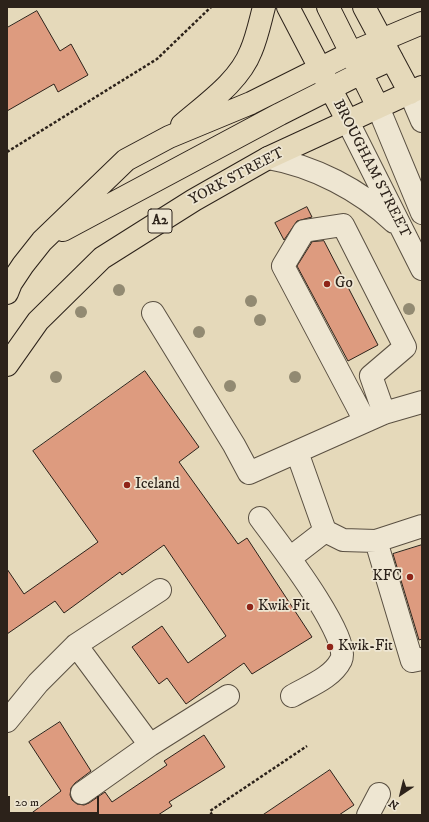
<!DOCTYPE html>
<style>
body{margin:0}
#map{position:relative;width:429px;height:822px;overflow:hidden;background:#e5d9ba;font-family:"IM FELL DW Pica",serif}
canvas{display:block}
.frame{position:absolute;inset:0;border:8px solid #2c221a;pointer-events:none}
.north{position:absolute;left:381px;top:774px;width:40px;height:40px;-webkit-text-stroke:3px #eee6d2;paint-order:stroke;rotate:215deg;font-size:11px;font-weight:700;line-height:16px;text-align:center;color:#2c221a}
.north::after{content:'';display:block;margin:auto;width:14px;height:18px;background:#2c221a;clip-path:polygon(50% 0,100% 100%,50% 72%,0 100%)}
.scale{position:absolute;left:8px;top:796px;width:91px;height:18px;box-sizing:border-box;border:2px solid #2c221a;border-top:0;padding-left:5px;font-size:12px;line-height:14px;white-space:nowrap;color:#2c221a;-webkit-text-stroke:3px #eee6d2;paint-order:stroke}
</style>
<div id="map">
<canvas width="429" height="822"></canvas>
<div class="frame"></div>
<div class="north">N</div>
<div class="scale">20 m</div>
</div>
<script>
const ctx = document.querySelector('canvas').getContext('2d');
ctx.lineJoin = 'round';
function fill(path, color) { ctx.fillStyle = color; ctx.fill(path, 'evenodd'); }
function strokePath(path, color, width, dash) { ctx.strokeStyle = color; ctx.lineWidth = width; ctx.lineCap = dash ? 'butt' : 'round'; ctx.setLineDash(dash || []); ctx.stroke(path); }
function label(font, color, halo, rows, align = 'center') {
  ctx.font = font + ' "IM FELL DW Pica",serif'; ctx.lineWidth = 3.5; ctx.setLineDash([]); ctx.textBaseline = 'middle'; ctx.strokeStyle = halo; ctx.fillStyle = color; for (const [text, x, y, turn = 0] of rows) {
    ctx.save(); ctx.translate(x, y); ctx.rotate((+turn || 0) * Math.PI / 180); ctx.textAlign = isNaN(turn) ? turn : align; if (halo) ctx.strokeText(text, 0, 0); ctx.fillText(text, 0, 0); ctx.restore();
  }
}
const building = new Path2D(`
 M37,11L60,51L71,44L88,75L58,92L54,84L7,111V28Z
 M307,207L312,217L297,221L284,240L275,223Z
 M324,241L378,345L348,361L297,266L312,242Z
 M145,371L199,447L179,462L238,544L247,538L312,637L252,674L244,663L186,704L167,678L159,684L132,647L162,626L188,663L226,636L164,545L122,575L120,572L64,613L55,601L7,634V569L24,594L98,542L33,451Z
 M422,545V639L419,640L393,554Z
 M60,722L91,771L75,783L71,788L70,795L72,800L77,804L84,805L89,803L105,792L112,802L167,765L164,761L204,735L225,767L169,802L172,806L158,815H29L61,791L29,742Z
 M330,770L354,805L339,815H263Z`);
const path = new Path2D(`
 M7,152L157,59L211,7
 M212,815L210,811L307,746`);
const minor = new Path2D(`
 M410,93L422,121
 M378,107L422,213
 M348,122L422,269
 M268,158C314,166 360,190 394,222
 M153,313L234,445L249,473L384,413L422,402
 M365,421L283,266L304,231L343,225L405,347L371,376L384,413
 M297,452L325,531L343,540L376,541L422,526
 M260,518C276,540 352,637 341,660C332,678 309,686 292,696
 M376,541L412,661L422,659
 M290,558L325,531
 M76,645L150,745
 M7,721L38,683L76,645L160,590
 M82,793L150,745L228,696
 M368,815L379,794`);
const major = new Path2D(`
 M288,7L348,122
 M328,7L378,107
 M364,7L410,93
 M182,125C206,104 239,82 251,51C257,37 260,22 264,7
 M63,230L280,114L361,73L392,59
 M7,293L11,283L23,265L42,241L126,160L169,137L251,103L351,53L422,23
 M7,365L38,321L102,258L194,200L268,158L422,87`);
const trees = [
 [119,290],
 [251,301],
 [409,309],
 [81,312],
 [260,320],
 [199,332],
 [56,377],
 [295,377],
 [230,386]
];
const markers = [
 [327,284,4,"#8f2418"],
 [127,485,4,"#8f2418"],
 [410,577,4,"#8f2418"],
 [250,607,4,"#8f2418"],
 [330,647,4,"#8f2418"]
];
const shields = [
 [160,221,24]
];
const shieldNames = [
 ["A2",160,221]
];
const streetNames = [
 ["BROUGHAM STREET",371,169,63],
 ["YORK STREET",237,177,-28]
];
const poiNames = [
 ["Go",335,284],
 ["Iceland",135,485],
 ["KFC",402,577,"right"],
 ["Kwik Fit",258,607],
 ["Kwik-Fit",338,647]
];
fill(building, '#dd9b7f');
strokePath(building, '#2c221a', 1);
strokePath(minor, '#5a5042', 24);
strokePath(major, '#2c221a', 24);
strokePath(path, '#2c221a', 2.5, [3, 2]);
strokePath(minor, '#eee6d2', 22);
strokePath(major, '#e5d9ba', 22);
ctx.fillStyle = '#928a72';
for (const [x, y] of trees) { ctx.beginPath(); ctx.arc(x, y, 6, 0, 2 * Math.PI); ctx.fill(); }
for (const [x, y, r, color] of markers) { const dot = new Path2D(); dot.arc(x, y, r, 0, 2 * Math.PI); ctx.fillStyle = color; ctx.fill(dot); strokePath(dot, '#eee6d2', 1.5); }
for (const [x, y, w] of shields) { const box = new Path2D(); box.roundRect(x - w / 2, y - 12, w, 24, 3); ctx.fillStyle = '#eee6d2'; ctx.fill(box); strokePath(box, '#2c221a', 1); }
label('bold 14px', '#2c221a', null, shieldNames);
label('15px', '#2c221a', '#eee6d2', streetNames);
label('15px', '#2c221a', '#eee6d2', poiNames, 'left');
</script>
